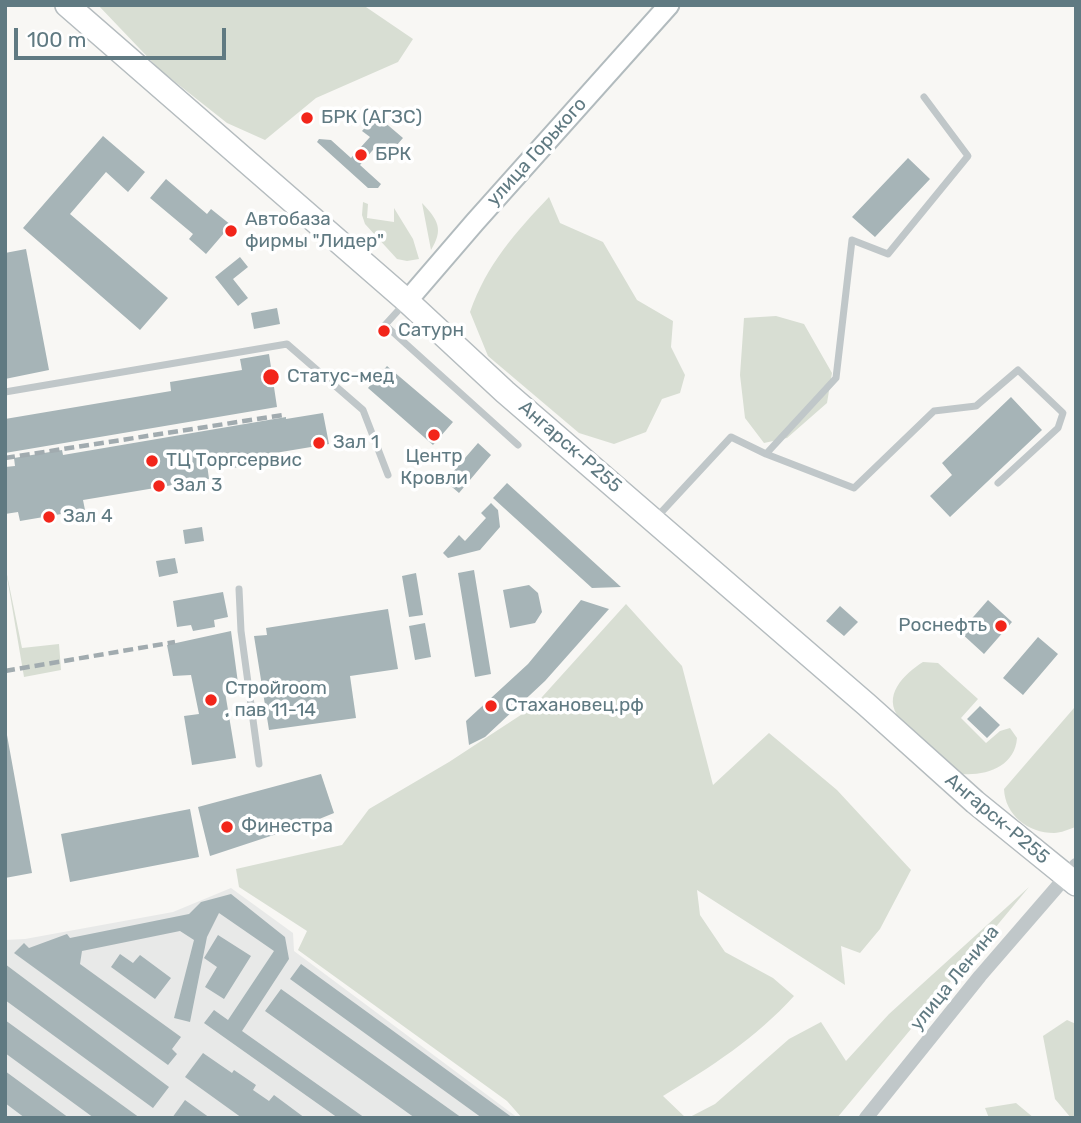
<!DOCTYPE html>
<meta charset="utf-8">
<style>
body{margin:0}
#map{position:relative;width:1081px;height:1123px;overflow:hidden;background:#f8f7f4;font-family:Rubik,sans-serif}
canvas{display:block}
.frame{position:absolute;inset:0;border:7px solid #607a82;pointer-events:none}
.scale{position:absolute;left:14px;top:28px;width:212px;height:32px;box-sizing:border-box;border:4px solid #607a82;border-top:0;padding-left:9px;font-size:21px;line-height:24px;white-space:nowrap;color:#607a82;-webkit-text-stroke:5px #fff;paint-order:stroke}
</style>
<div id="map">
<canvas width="1081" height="1123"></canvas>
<div class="frame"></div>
<div class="scale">100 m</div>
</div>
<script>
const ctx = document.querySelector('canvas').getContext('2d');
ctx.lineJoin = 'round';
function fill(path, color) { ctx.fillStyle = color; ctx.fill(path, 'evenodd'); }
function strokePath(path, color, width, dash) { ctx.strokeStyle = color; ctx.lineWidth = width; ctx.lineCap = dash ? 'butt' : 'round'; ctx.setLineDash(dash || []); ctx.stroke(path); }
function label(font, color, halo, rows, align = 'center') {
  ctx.font = font + ' Rubik,sans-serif'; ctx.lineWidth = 7; ctx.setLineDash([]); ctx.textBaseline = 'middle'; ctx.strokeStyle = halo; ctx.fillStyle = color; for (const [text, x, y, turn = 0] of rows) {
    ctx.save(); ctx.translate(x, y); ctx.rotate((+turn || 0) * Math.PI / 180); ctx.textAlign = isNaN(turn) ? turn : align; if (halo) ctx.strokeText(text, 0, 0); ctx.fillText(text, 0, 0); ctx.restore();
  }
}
const built = new Path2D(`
 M231,888L293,933L294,951L518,1118H5V940L25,939L173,912Z`);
const green = new Path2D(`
 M98,5H363L413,39L398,62L316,98L265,140L227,123L160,70Z
 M549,197L560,223L603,242L637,300L673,321L671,347L685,375L680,393L662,399L646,432L614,444L579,433L488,356L470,312C487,264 515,233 549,197Z
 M363,202L368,204L367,218L394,222V208L413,239L419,259L407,261L397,259L365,224L362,215Z
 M422,203C438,220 444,229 431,250Z
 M776,316L804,324L832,373L827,403L787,438L764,443L745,418L740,375L744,318Z
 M5,565L22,648L59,644L61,670L24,677Z
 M626,604L682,666L713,785L769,733L837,790L911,870L880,929L860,953L841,946L845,985L697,890L700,915L725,952L773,978L794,996C756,1038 711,1067 663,1096L686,1118H522L507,1101L298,950L307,931L239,887L236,869L342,845L369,809L449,762L533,707Z
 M923,662L938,663L978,699L961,718L986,743L1000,731L1010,728L1017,738C1015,766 987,776 962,774C948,762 934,750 921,737C914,732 906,726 900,719C881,696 904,674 923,662Z
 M1074,708L1076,827C1069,829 1061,833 1054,833C1028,833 1005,815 1004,789Z
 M1029,887L837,1118H688L715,1104L789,1039L821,1022L846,1061L889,1014Z
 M1067,1020L1076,1024V1118H1071L1055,1099L1043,1036Z
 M1016,1103L1034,1118H989L985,1108Z`);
const building = new Path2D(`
 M376,115L403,138L389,154L378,144L360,165L381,184L378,188H368L317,142L319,139L331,140L351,158L370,137L362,131Z
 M103,136L145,172L128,192L106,172L70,214L168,298L140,330L23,228Z
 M908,158L930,179L875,237L852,217Z
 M166,179L207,214L211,209L231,225L206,254L189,239L193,234L150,198Z
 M26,249L49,370L5,379V253Z
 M240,257L248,267L233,279L248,298L238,306L215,277Z
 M277,308L280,324L254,329L251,313Z
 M269,354L277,407L5,453V419L171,391L170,382L242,370L240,359Z
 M387,366L453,422L433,445L368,388Z
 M1011,397L1042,430L950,517L930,496L952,475L942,463Z
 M323,413L329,444L257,456L259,464L233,468L232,459L207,464L209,479L83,500L85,510L20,521L18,512L5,514V467L15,466L14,458L62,450L63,455L286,417V419Z
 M478,443L491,455L459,493L445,481Z
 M507,483L621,587L592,588L493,498Z
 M491,503L498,510L500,527L480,550L448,558L443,553L459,535L465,541L486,518L481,513Z
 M202,527L204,541L185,544L183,530Z
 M175,558L178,573L159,577L156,561Z
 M474,570L491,674L475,677L458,573Z
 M416,573L423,615L409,617L402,576Z
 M529,585L538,593L542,612L535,623L510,628L503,590Z
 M223,592L228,617L214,620L215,627L193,631L191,625L177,627L173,601Z
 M581,600L609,609L545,681L485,737L469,745L466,721L528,664Z
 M988,600L1012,622L984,654L960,632Z
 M840,606L858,622L844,636L826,621Z
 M388,609L398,669L350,676L356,718L269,730L254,636L267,635L266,628Z
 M425,623L431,657L415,660L409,626Z
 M231,631L238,683L224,686L236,758L192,765L184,716L199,714L191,675L173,676L167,645Z
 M1038,637L1058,654L1023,695L1003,678Z
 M980,706L1000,725L987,738L967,719Z
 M5,724L32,873L5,878Z
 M321,774L334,813L307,824L210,856L198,807Z
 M190,809L199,857L70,882L61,834Z
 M231,894L285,937L289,959L242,1031L365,1118H338L204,1023L214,1010L228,1020L274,951L219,913L207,937L190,1022L174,1018L194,940L180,931L82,951L80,964L181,1037L172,1049L177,1054L168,1065L14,953L24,943L29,948L67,934L70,938L189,914L201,902Z
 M218,935L251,956L224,999L205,987L217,967L204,958Z
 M120,954L133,963L140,955L171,978L155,999L111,967Z
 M5,964L169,1087L153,1108L5,1000Z
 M301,964L513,1118H482L290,979Z
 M281,989L462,1118H415L265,1011Z
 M5,1020L140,1118H94L5,1053Z
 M203,1053L232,1073L234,1070L256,1085L253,1090L269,1101L274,1095L305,1118H242L185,1077Z
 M5,1071L69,1118H25L5,1103Z
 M185,1100L210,1118H172Z`);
const lane = new Path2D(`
 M405,303L385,325L518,445
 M5,392L287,344L363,410L388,475
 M766,454L854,488L934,411L976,406L1018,370L1063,413L1058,428L998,483
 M655,519L731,437L766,454L836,378L852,240L888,254L968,156L924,97
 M239,589L241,631L259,764`);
const street = new Path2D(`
 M866,1118L980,976L1076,865`);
const secondary = new Path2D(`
 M407,301L475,222L669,5`);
const primary = new Path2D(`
 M67,5L407,301L505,392L867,705L975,802L1076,884`);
const rail = new Path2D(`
 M5,458L283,415
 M5,671L175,642`);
const markers = [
 [307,118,7,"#f2251a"],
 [361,155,7,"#f2251a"],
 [231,231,7,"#f2251a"],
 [384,331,7,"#f2251a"],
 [271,377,9,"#f2251a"],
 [434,435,7,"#f2251a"],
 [319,443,7,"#f2251a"],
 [152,461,7,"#f2251a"],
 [159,486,7,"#f2251a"],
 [49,517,7,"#f2251a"],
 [1001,626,7,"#f2251a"],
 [211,700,7,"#f2251a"],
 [491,706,7,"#f2251a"],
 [227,827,7,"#f2251a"]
];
const poiNames = [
 ["БРК (АГЗС)",321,118],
 ["БРК",375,155],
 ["Автобаза",245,220],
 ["фирмы \"Лидер\"",245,242],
 ["Сатурн",398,331],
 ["Статус-мед",287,377],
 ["Зал 1",333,443],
 ["Центр",434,457,"center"],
 ["Кровли",434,479,"center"],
 ["ТЦ Торгсервис",166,461],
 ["Зал 3",173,486],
 ["Зал 4",63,517],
 ["Роснефть",987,626,"right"],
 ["Стройroom",225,689],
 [", пав 11-14",225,711],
 ["Стахановец.рф",505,706],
 ["Финестра",241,827]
];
const streetNames = [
 ["улица Горького",537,152,-48],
 ["Ангарск-Р255",570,447,41],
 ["Ангарск-Р255",997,819,40],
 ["улица Ленина",955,978,-51]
];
fill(built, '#e8e9e8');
fill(green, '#d8ded3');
fill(building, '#a6b4b7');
strokePath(secondary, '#b2bbbe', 23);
strokePath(primary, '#b5bcbf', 26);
strokePath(lane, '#c0c7c9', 7);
strokePath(street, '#c0c7c9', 14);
strokePath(secondary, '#fff', 19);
strokePath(primary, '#fff', 23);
strokePath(rail, '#a1abaf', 4.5, [10, 5]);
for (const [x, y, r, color] of markers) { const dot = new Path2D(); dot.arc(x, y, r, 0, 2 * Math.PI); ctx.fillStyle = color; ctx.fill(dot); strokePath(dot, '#fff', 2.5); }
label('19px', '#607a82', '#fff', poiNames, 'left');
label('19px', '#607a82', '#fff', streetNames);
</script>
